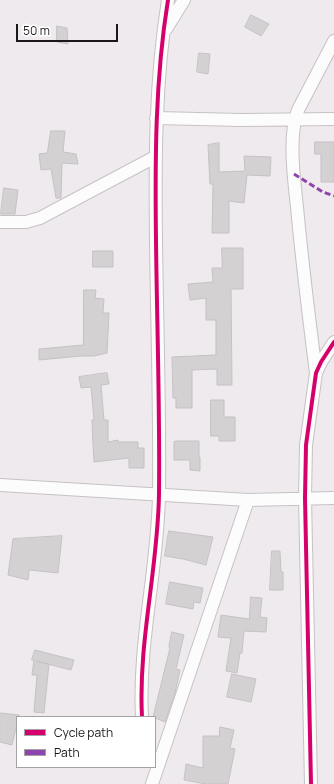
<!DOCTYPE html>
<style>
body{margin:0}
#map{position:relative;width:334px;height:784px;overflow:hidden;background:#efeaed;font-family:Manrope,sans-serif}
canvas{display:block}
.legend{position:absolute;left:16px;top:716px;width:140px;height:52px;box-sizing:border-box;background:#fff;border:1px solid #a4a3a3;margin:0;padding:5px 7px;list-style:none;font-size:12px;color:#1b181a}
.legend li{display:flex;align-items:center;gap:8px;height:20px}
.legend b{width:20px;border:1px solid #a4a3a3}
.scale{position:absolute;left:16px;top:24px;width:102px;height:18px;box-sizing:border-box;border:2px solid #1b181a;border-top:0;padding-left:5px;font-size:12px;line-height:14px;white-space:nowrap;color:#1b181a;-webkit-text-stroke:3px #fff;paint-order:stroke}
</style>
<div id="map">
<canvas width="334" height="784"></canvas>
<ul class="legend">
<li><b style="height:5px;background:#d6006c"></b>Cycle path</li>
<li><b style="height:5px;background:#8e44ad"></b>Path</li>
</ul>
<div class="scale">50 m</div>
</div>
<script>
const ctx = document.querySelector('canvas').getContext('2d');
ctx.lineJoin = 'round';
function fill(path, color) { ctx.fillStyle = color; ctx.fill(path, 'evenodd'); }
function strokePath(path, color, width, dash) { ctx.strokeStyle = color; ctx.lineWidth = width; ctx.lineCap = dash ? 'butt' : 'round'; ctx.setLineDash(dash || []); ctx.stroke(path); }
const building = new Path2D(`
 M251,15L269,24L261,36L245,27Z
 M57,26L67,28L68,44L57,42Z
 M199,53L210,54L208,74L197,72Z
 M51,131H65L63,152L76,154L78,164L62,163L61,198H56L51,169L41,170L39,154L47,153Z
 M315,142H334V182H321V154H315Z
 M219,143V172L245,171L244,156L271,157L270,176L247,175L244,203L229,201V233H212L213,184H210L208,145Z
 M4,188L18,190L15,214H1Z
 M222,248H243V289H231L232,385H217V369L192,370V408H176V398H173L172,357L216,355V320H206V298L190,300L188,284L213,282L212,268H222Z
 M93,251H113V267H93Z
 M84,290H96L95,298L104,299L103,313H109L107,353L94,356H81L39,360V349L83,345Z
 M107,373L109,384L101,385L104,420H108V442L118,440V442H138V448H144V468H129V458L94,462L93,445L92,420H94L91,387L81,388L79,377Z
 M211,400H224V417H235V441H219V436H211Z
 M177,441H199V457H200V471L190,470V460H174V442Z
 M169,531L213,537L206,565L183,559L165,556Z
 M62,536L58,573L29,570L28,580L8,575L13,539Z
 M272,551H280L281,572H283V590H270Z
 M170,582L203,588L200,603L194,602L193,609L166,604Z
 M251,597L262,598L260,617L267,618L266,632L244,631L242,653H240L237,673L226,671L231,638L218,637L221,615L249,619Z
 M172,632L184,635L176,669L180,670L175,693L165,722L153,717L170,648L169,647Z
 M35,650L74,660L71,670L36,661L49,664L44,713L34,712L37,675H32L34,660H32Z
 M232,674L256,679L251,702L227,697Z
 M0,713L19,715V717H17V724L12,745L0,742Z
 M220,727L234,730L230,748L235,749L228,784H206L184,780L186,764L203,768V736H219Z`);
const street = new Path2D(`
 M166,29L184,0
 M156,118L241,120L334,119
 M0,222H26L40,218L155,157
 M316,373C309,318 302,262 297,207C294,179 288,136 298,110L334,41
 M0,485L248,500L334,498
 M142,717C138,642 158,569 159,494C160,410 157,325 156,241C155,160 155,80 168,0
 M152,784L248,500
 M311,784L305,498L306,445L316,373L321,362L334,342`);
const quiet = new Path2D(`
 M294,174L323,192L334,196`);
const cycleway = new Path2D(`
 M142,717C138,642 158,569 159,494C160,410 157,325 156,241C155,160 155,80 168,0
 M311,784L305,498L306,445L316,373L321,362L334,342`);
fill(building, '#d4d1d3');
strokePath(building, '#c5c1c4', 1);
strokePath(street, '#c6c2c4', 14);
strokePath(street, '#fdfcfc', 12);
strokePath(quiet, '#8e44ad', 3, [6, 3]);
strokePath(cycleway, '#d6006c', 4);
</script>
